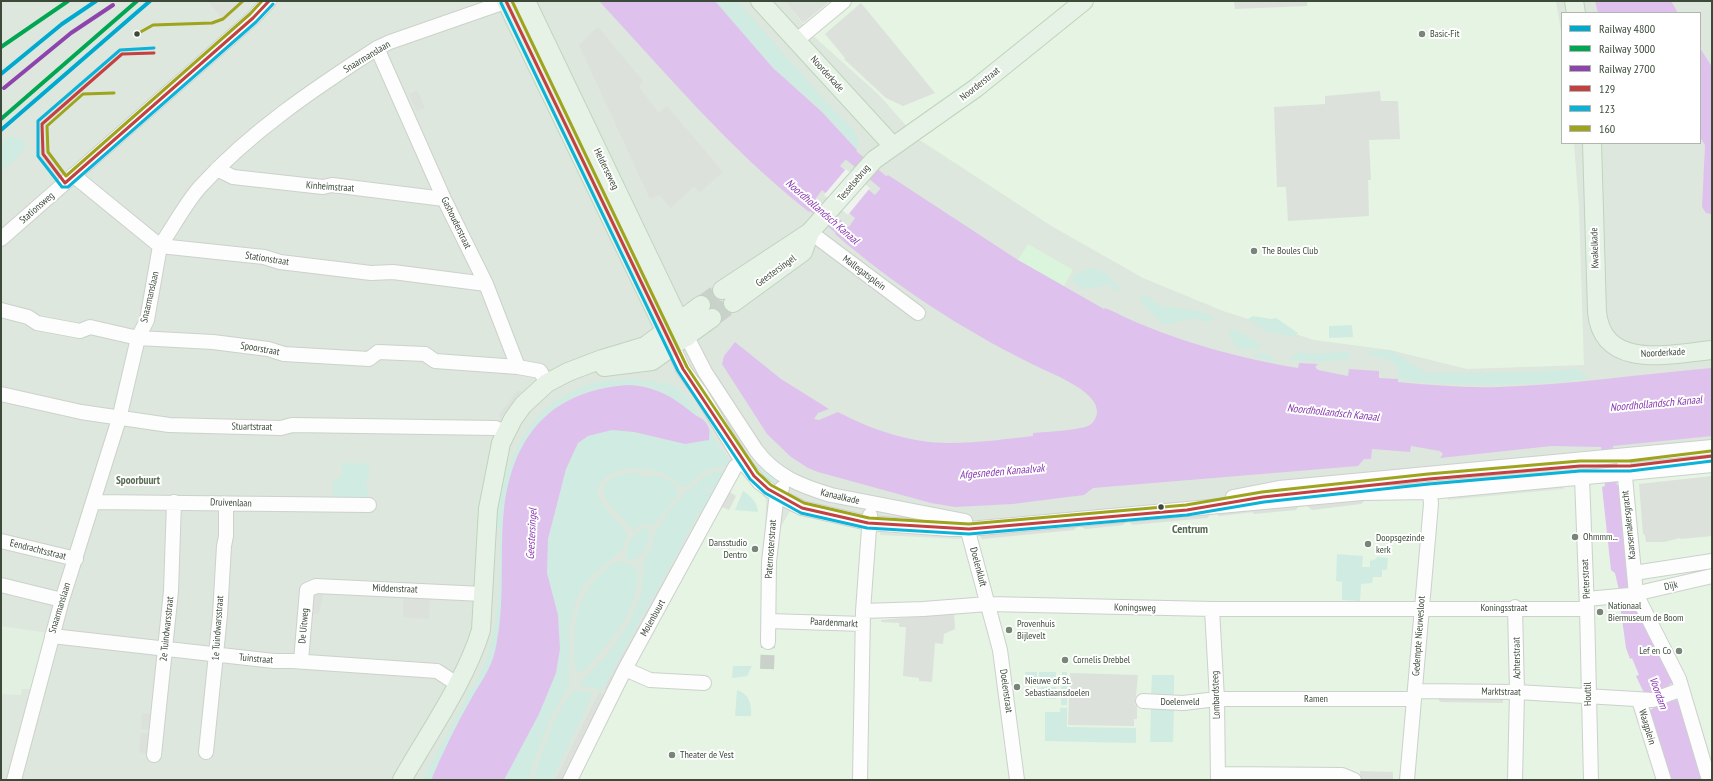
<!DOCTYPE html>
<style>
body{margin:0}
#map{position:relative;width:1713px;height:781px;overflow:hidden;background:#eef3ee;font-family:"PT Sans Narrow",sans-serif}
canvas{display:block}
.frame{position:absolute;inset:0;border:2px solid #3c4a3a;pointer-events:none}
.legend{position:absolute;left:1561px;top:12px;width:140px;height:132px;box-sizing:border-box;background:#fff;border:1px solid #b1b7b0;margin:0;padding:5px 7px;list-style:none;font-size:12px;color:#3c4a3a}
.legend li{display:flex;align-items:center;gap:8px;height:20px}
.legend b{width:20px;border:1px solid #b1b7b0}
</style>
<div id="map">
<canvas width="1713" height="781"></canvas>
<div class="frame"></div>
<ul class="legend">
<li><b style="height:5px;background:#00a9ce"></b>Railway 4800</li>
<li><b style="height:5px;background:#00a651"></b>Railway 3000</li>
<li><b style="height:5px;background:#8e44ad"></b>Railway 2700</li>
<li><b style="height:5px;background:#c34141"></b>129</li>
<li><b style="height:5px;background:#0cb2d8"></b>123</li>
<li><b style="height:5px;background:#9ea41d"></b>160</li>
</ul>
</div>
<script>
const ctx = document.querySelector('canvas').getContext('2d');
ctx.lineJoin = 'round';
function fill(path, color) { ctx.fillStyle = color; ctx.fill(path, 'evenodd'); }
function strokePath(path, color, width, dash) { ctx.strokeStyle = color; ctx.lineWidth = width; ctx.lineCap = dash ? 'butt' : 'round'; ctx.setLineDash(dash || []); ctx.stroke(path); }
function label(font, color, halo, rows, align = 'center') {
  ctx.font = font + ' "PT Sans Narrow",sans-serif'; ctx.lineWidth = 4; ctx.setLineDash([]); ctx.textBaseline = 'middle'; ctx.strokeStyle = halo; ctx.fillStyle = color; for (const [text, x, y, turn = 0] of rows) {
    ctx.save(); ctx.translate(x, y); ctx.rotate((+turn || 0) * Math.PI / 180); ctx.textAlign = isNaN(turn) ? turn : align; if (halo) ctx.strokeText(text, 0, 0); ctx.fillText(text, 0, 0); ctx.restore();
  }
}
const residential = new Path2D(`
 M1,1H1712V780H1ZM1562,13H1700V143H1562Z`);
const commercial = new Path2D(`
 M785,1H1556L1562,37V143H1574L1579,208L1584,365L1467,369L1390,350L1314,340L1223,311L1143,278L1053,227L918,139L879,95L810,33Z
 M742,470L749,481L766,499L765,539L778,540L780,528L790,511L805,517L880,531V535L960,539L963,535L1074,530L1076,527H1082L1085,529L1123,525L1125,522L1217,514L1219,516L1366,499L1447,496L1448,500L1564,489V485L1712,472V780H575L625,677Z`);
const education = new Path2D(`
 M1,626L48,633L31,689H22L21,695L1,694Z`);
const green = new Path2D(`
 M715,1H737L836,113C846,121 865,138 857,150L822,111L773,68Z
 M9,137C45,137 11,163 1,172V144Z
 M1089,268L1105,272L1122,290L1115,291L1110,285L1081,289L1072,280L1074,275Z
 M1145,295L1162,306L1199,311L1215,318L1207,323L1196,318L1163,325L1138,299Z
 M1253,316L1271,319L1276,318L1298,333L1293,337L1266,331L1248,319Z
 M1352,325L1353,337L1329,338V326Z
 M1234,329L1258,342L1261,349H1237L1228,333Z
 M1391,350L1426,373L1525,372L1580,369L1583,374H1586V380C1523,386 1462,387 1399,380C1400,368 1393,358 1380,359V357H1374V354H1368V351Z
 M1298,352L1309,354L1350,352L1349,359L1322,362L1288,360Z
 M1267,353L1275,359V362L1253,357L1254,355Z
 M631,379L656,381L657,384H661V381C682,387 690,399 701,416C682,410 669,391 649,387C633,383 616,385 601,388C539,401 513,452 504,510L502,608L495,652L490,667L456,728L431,780H422L467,697L466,694L469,689L473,688C503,633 498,588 500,528H497C501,448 544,377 631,379Z
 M612,430C646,431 676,449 709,440L710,431L718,445L732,464L730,467C717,465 706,468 697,477C692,482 692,485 685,487C678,485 673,479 667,476C651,466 621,465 606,477C600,482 596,488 598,496C603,508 620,523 628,535L622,550L593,575L584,585L576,600L569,628V686L550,718L528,780H504L539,714L556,673L558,615L548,579L546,556L548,539L566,469L578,443L588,436Z
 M342,463H369V479H366V485H368V503L333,501V482L342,474Z
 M757,466L768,469L777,478L773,486L753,469Z
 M716,471H723L726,474L715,492L706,487L704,489L714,494L706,510L699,513L602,691L595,688L580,686V682L607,655L629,623L641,595L644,559L652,546L654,534L670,509L687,491L693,488L703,477Z
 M638,473L642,474L643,478H648L649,475C659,476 679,481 678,494L653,526L644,524L632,530L606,500L603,489C608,475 625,473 638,473Z
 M743,491C750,495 758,503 758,512L735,510Z
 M642,528L649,530C652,541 642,560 629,561L625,555L629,541Z
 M1337,554L1363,556L1362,567H1370V561L1376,559L1377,557L1388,558L1387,570H1382V577H1373L1372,583L1361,584L1360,601L1342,600V582L1336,581Z
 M617,561L635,566L638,571C638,615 610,641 583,672H578C572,667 574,656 574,649C573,612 584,581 617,561Z
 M733,666H752L747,676L732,678Z
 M1025,672H1037V682L1027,684Z
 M1039,672H1056V685H1043L1042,682H1039Z
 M1062,672H1067V705H1061Z
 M1152,675H1174V695H1151Z
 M1043,687H1056V699L1038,698V689Z
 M737,690C749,694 752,704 751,716H735Z
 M575,691L591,692L590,695L592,696L552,780H533C540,759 557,702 575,691Z
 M1060,708H1067V727L1136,728V743L1045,741V712H1060Z
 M1151,709H1174L1173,742H1150Z`);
const sand = new Path2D(`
 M1028,244L1073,270L1064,286L1018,260Z`);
const parking = new Path2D(`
 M208,1H246L224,21Z
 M785,1H830L803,23Z
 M1234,1H1307V6L1235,9Z
 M861,3L935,93L903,106L886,98L844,59L845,58L825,34Z
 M598,27L643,81L639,87L659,113L667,106L723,172L700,192L694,187L670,208L660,195L650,199L579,45Z
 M417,90L425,108L417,112L409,94Z
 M1380,91L1381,101H1398L1400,139L1369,140L1371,180H1368L1369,216L1288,221L1286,187H1277L1274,107L1325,104V96Z
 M517,391H522L500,419L499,415Z
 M1712,476V536L1681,539L1680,538L1664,542H1646L1645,535L1643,534L1639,484Z
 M728,491L736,496L729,510L720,506Z
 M1366,499L1361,504L1312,510L1307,506L1298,507L1296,510L1254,514L1252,512L1219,516L1217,514L1210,515L1207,518L1132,525L1130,522H1126L1123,525L1085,529L1082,527H1077L1074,530L982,539L979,535Z
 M707,510L609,691L604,688L701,513Z
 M312,592L323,594L319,614H310Z
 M403,594H430L429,619L403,617Z
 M954,613L955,629L944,634L943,644L935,643L932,682L919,681V678L903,676L906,627H899V623L881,622V620Z
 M1070,673L1138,675L1135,705H1137V719H1134V726L1068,725Z
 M599,692L607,695L568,780H555Z
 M1439,697L1503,698V703L1441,702L1439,701Z
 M142,713L153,714L148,754L139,752L141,733H149L148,730L141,729Z
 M1360,771L1393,772V780H1398H1347L1360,779Z`);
const water = new Path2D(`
 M599,1H715L773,68L822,112L857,150L850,162L846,159L840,166L875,195L881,188L877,184L888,175L1018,260L1104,309L1105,308C1113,311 1122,316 1129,319C1180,342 1242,359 1298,368L1299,363L1318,364L1315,367L1318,370L1348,376L1349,369L1379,371V378L1398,379V382C1431,385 1464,388 1498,387C1569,385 1641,374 1712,368V436L1613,446L1617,485L1619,486L1629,587L1619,590L1615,573L1611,570L1602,487L1605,486L1601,447L1552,446L1440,458L1443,454L1440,451L1411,446L1410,452L1372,449L1371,459H1364L1358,466L1093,488L1084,495L1013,504L955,507L931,503L818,472L808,468L791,457L767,434L722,364L724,356L735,342L781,379L829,409L818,413L814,419L819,420L838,412C872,430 911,443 950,443C978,443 1006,439 1033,436V433C1046,432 1078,430 1088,426C1093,424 1097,417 1097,412C1098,390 1049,373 1032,364C961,329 894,285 835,234L844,224L849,227L855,218L822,190L813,202L816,204L809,212C731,151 666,73 599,1Z
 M1595,1H1671L1678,13H1598Z
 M1700,48L1712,67V214L1706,213L1702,207L1705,145L1700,137Z
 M627,385C656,386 673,397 694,414C700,419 704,417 709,428C710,431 709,436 709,440L685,444L634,432L612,430L588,436L578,443L566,469L548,539L547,573L558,615L560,649L556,673L539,714L504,780H431C443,752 456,725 471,699C480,683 491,669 495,651C506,604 499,557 504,509C513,435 551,391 627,385Z
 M1630,602L1634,608H1637L1672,680V683L1664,689L1669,701L1678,700L1680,703L1703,780H1671L1649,711L1656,706L1644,693L1636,676L1639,675L1632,658L1630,659L1626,648L1620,605L1621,603Z`);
const pier = new Path2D(`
 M846,169L870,188L848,215L824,195Z`);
const canal = new Path2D(`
 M840,146L895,192
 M801,195L853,239`);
const minorTunnel = new Path2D(`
 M767,669L768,642`);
const majorTunnel = new Path2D(`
 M701,305L722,290
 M712,318L733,303`);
const minor = new Path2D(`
 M797,40L844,1
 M377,48L444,199L486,284L518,367L540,371L547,383
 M217,169L233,177L323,187L332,185L444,199
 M73,175L160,246L264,257L280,262L371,273L393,272L486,284
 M810,232L918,313
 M1,239L253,18L269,1
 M1,310L28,317L37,323L80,331L90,327L138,338L213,342L268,349L284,354L369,359L378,352L425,354L435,361L518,367
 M687,337L705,372L756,450C775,476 801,486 831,495L965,521
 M673,347L683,369L699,391L742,461L759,482L778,496L802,508L868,523L951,529H969L1362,493L1430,492L1712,465
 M1,394L81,412L169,425L281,428L292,425L496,428L505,433
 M1624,466L1636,594L1679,679L1709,780
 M1582,478L1587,609L1591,780
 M1233,497L1279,488L1712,447
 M93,502L369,505
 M969,529V535L1000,650L1017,780
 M1,541L76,559
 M1634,573L1712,561
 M1,585L62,600
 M1587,599L1630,595L1712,576
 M1212,609L1217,699L1218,780
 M863,611L923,609L988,604L1212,609H1587
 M769,621L863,624
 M52,636L274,661H292L437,671L457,684
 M768,642L769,562L776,501L782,488
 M301,661L307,590L316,586L483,594
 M625,669L650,680L704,683
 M1415,691L1517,692L1653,700L1682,689
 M1639,700L1664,780
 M1143,701L1183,703L1217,699H1414
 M206,752L220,615L224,546L226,536V504
 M154,755L171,591L174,502
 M1218,774L1342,775L1354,780
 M14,780L62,600L119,419L138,338L147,320L160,246L164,240C176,222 186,203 200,187C251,131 314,89 377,48L390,42L508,1
 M570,780L625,669L735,467L742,461
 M860,780L863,611L870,515
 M1407,780L1431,504L1430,492
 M1515,780L1517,692L1515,607`);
const major = new Path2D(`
 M506,1L673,347
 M526,1L687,337
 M760,1L893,146
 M1574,1L1576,13
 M1592,143L1597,312C1603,371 1671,354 1712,350
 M722,290L810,232L874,160L976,88L1084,1
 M733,303L803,252L810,232
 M604,367L652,361L712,318
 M402,780C428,734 466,680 481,630L488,509L501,443L513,419L523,405L547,383L568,372L602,359L645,346L701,305`);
const bus1 = new Path2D(`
 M506,1L683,369L754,476L768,489L802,508L868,523L969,529L1187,510L1263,497L1429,479L1580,466H1630L1712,456
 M154,53L122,54L42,124L43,154L65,183L253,18L269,1`);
const bus2 = new Path2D(`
 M501,3L678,371L750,479L765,493L801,513L867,528L969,534L1187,515L1264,502L1429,484L1580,471H1630L1712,461
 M154,48L120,50L38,121V156L62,187H68L256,22L273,4`);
const bus3 = new Path2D(`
 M512,1L687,367L758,473L771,485L804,503L869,518L969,524L1186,505L1262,492L1428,474L1580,461H1629L1711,451
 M137,34L153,25L212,23L223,19L243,1
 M114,93L83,94L47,126L48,152L66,176L250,14L262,1`);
const rail1 = new Path2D(`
 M1,74L62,24L96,1
 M1,130L150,1`);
const rail2 = new Path2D(`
 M1,47L68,1
 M1,119L137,1`);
const rail3 = new Path2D(`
 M4,88L71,33L113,5`);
const markers = [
 [137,34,3.5,"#3c4a3a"],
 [1422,34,4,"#7a8579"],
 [1254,251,4,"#7a8579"],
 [1161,507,3.5,"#3c4a3a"],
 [1575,537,4,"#7a8579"],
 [1368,544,4,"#7a8579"],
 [755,549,4,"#7a8579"],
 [1600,612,4,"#7a8579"],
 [1009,630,4,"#7a8579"],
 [1679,651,4,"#7a8579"],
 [1065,660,4,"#7a8579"],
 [1017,687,4,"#7a8579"],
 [672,755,4,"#7a8579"]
];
const poiNames = [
 ["Basic-Fit",1430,34],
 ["The Boules Club",1262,251],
 ["Ohmmm...",1583,537],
 ["Doopsgezinde",1376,538],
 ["kerk",1376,550],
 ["Dansstudio",747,543,"right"],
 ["Dentro",747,555,"right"],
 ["Nationaal",1608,606],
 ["Biermuseum de Boom",1608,618],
 ["Provenhuis",1017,624],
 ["Bijlevelt",1017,636],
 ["Lef en Co",1671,651,"right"],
 ["Cornelis Drebbel",1073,660],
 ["Nieuwe of St.",1025,681],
 ["Sebastiaansdoelen",1025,693],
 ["Theater de Vest",680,755]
];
const streetNames = [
 ["Snaarmanslaan",367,57,-31],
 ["Noorderkade",827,74,48],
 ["Noorderstraat",980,84,-38],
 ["Helderseweg",606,169,64],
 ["Tesselsebrug",854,183,-50],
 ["Kinheimstraat",330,187,4],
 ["Stationsweg",37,208,-41],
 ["Gashouderstraat",456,223,64],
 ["Kwakelkade",1595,248,-92],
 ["Stationstraat",267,259,9],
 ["Geestersingel",776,271,-36],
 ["Mallegatsplein",864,273,37],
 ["Snaarmanslaan",150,297,-77],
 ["Spoorstraat",260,349,10],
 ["Noorderkade",1663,353,-3],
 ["Stuartstraat",252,427,1],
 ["Kanaalkade",840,497,13],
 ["Druivenlaan",231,503,2],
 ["Kaarsemakersgracht",1629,525,-96],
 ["Paternosterstraat",771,549,-86],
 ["Eendrachtsstraat",38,550,14],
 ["Doelenkluft",978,567,75],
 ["Pieterstraat",1586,579,-93],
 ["Dijk",1671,586,-13],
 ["Middenstraat",395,589,2],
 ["Snaarmanslaan",60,608,-73],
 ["Koningsweg",1135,608,1],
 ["Koningsstraat",1504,608],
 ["Molenbuurt",653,618,-61],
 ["Paardenmarkt",834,623,3],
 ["De Uitweg",304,626,-85],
 ["1e Tuindwarsstraat",218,628,-86],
 ["2e Tuindwarsstraat",167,629,-84],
 ["Gedempte Nieuwesloot",1419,636,-86],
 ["Achterstraat",1517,658,-91],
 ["Tuinstraat",256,659,5],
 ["Doelenstraat",1006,691,82],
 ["Marktstraat",1501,692,1],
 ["Houttil",1588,694,-91],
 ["Lombardsteeg",1216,695,-92],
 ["Ramen",1316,699],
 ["Doelenveld",1180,702],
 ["Waagplein",1647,727,73]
];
const waterNames = [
 ["Noordhollandsch Kanaal",822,212,41],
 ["Noordhollandsch Kanaal",1656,404,-5],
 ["Noordhollandsch Kanaal",1333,413,6],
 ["Afgesneden Kanaalvak",1002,472,-5],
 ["Geestersingel",532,534,-87],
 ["Voordam",1658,693,70]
];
const neighbourhoodNames = [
 ["Spoorbuurt",138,481]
];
const quarterNames = [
 ["Centrum",1190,530]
];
fill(residential, '#dde7dd');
fill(commercial, '#e5f4e3');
fill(education, '#e2f0e1');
fill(green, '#d0ece2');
fill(sand, '#dbf5dc');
fill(parking, '#dde1dc');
fill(water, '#dec2ed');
fill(pier, '#eef3ee');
strokePath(canal, '#dec2ed', 13);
strokePath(minorTunnel, '#cad1ca', 14, [14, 7]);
strokePath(majorTunnel, '#cad1ca', 18, [18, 9]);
strokePath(minor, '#ccd1cc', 16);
strokePath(major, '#bed4bd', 20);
strokePath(minor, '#fcfdfc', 14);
strokePath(major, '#e7f2e6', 18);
strokePath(bus1, '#c34141', 3);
strokePath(bus2, '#0cb2d8', 3);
strokePath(bus3, '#9ea41d', 3);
strokePath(rail1, '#00a9ce', 4);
strokePath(rail2, '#00a651', 4);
strokePath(rail3, '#8e44ad', 4);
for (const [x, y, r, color] of markers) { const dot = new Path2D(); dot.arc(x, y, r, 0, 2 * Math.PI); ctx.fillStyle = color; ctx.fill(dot); strokePath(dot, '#fff', 1.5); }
label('10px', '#3c4a3a', '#fff', poiNames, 'left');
label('10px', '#3c4a3a', '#fff', streetNames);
label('italic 11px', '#8938b1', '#fff', waterNames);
label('bold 11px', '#566c52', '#fff', neighbourhoodNames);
label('bold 12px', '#566c52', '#fff', quarterNames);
</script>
